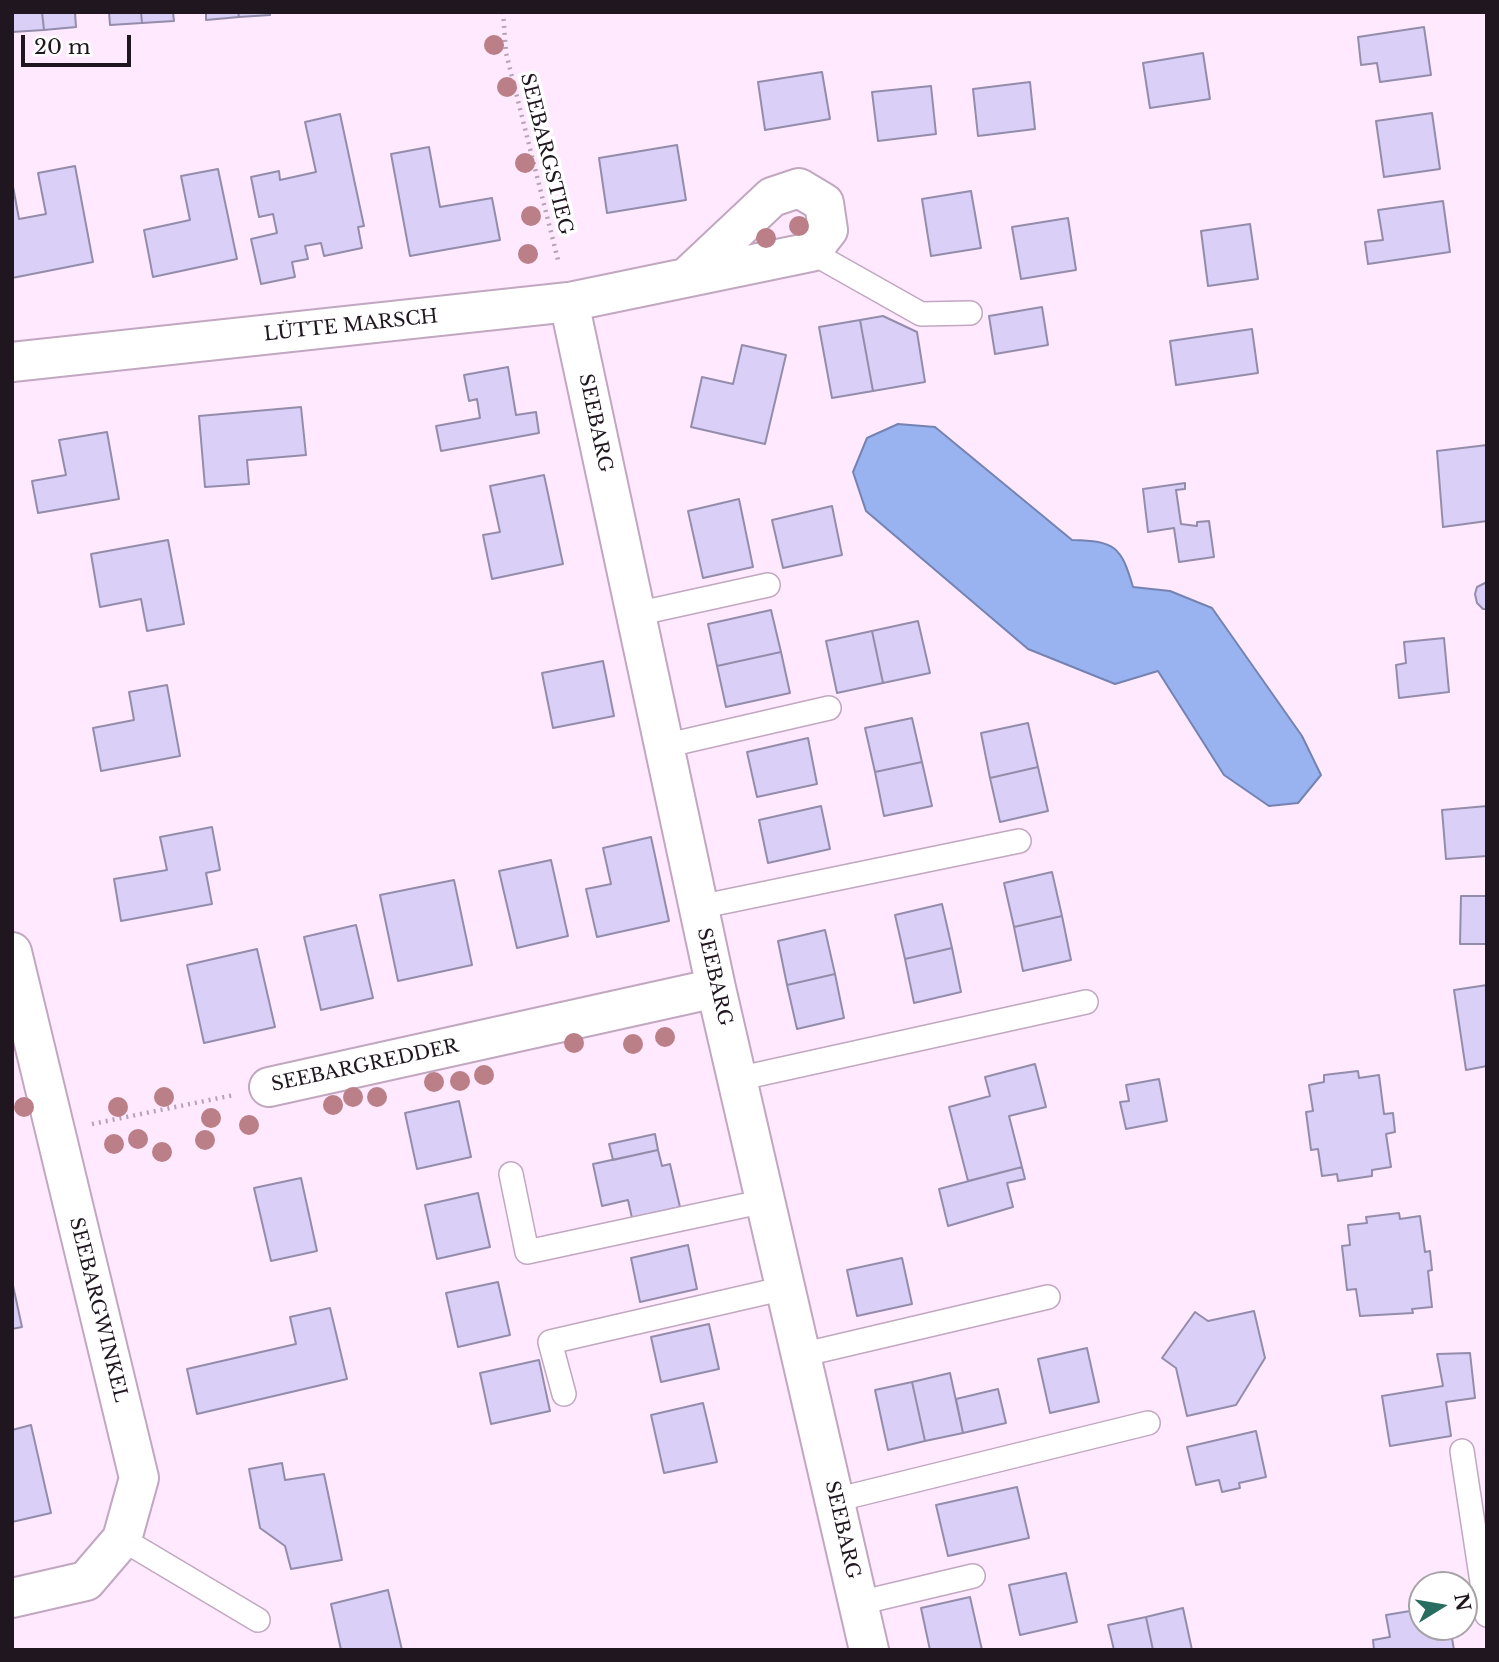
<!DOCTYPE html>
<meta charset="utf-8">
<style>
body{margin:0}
#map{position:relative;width:1499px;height:1662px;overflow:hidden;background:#ffe9fe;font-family:"Libre Baskerville",serif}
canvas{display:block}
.frame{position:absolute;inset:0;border:14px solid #201620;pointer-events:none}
.north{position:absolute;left:1408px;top:1571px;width:70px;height:70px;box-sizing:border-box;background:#fff;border:2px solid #a6a2a6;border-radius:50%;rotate:79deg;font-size:19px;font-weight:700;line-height:28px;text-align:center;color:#201620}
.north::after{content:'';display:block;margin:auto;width:24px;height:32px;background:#296d60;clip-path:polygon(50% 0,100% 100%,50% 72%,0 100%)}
.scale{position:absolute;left:21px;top:35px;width:110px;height:32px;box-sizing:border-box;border:4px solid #201620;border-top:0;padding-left:9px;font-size:21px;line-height:24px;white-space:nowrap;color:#201620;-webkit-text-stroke:5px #fff;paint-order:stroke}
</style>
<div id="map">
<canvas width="1499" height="1662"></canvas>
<div class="frame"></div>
<div class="north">N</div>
<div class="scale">20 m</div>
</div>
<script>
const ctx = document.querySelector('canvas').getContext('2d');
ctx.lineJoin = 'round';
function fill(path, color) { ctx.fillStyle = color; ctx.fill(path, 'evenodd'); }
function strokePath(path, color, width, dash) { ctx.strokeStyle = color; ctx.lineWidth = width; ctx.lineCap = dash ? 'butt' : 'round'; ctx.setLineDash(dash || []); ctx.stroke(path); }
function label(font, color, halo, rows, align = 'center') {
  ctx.font = font + ' "Libre Baskerville",serif'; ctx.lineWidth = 7; ctx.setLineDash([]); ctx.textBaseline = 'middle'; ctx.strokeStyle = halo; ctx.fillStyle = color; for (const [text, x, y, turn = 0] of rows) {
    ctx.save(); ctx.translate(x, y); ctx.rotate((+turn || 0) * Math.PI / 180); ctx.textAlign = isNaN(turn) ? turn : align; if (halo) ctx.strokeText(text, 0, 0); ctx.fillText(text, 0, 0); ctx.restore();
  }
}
const water = new Path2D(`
 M898,424L935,427L1072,540C1115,541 1121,546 1133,587L1170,591L1212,608L1302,736L1321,775L1298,803L1269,806L1224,775L1158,671L1115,684L1028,649L866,511L853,472L867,438Z`);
const building = new Path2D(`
 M12,12H42L44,30L12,32Z
 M42,12H75L76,27L44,30Z
 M109,12H141L142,23L110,25Z
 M141,12H173L174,21L142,23Z
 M206,12H238L239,17L206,20Z
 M238,12H270V15L239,17Z
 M1424,27L1431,75L1380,82L1377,63L1361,65L1358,37Z
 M1203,53L1210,99L1150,108L1143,63Z
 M822,72L830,119L765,130L758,82Z
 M1030,82L1035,129L978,136L973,89Z
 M931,86L936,134L878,141L872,92Z
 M1432,113L1440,169L1384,177L1376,121Z
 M340,114L364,226L358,227L362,248L324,256L321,243L305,246L308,259L292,262L295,277L261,284L251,239L277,233L273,214L259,217L251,177L279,171L280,180L316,172L305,122Z
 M677,145L686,200L607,213L599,158Z
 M429,147L440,207L492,198L500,240L410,256L391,154Z
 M75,166L93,262L12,278V181L19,219L46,214L38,173Z
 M218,169L237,259L153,277L144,230L190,220L181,176Z
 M971,191L981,248L931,256L922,199Z
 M1443,201L1450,252L1368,264L1365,242L1383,240L1378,210Z
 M1068,218L1076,270L1021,279L1012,227Z
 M1250,224L1258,279L1208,286L1201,231Z
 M1042,307L1048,345L995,354L989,316Z
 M883,316L917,332L925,382L873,391L860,320Z
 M860,320L873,391L832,398L819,327Z
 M1252,329L1258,373L1176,385L1170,341Z
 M742,345L786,355L765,444L691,427L702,377L733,384Z
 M508,367L516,415L536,412L539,433L441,451L436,426L480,418L477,399L469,401L464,375Z
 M301,407L306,455L247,460L249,484L205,487L199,416Z
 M107,432L119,499L38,513L32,481L66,475L59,440Z
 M1487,445V521L1443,527L1437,451Z
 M544,475L563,564L492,579L483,535L500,532L490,486Z
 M1185,483V489L1176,490L1181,524L1197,526V522L1209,521L1214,557L1179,562L1174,528L1148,532L1143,489Z
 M739,499L753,567L703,578L688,511Z
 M832,506L842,555L783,568L772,520Z
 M168,540L184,624L147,631L141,599L100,607L91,554Z
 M1487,582V609H1483L1477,603L1475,594L1477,587Z
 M771,610L781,652L717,666L708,624Z
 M918,621L930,673L883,683L872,631Z
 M872,631L883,683L837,693L826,641Z
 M1444,638L1449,692L1399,698L1396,665L1406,663L1404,642Z
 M781,652L790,693L726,707L717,666Z
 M603,661L614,716L553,728L542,673Z
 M167,685L180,756L101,771L93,728L134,720L129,692Z
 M912,718L922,762L875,772L865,728Z
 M1028,723L1038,767L990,778L981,733Z
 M808,738L817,784L757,797L747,752Z
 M922,762L932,806L884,816L875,772Z
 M1038,767L1048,811L1000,822L990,778Z
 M821,806L830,849L768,863L759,820Z
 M1487,806V856L1446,859L1442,810Z
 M212,827L220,870L206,873L212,904L121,921L114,879L167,870L160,837Z
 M651,837L669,921L597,937L586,889L611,884L603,848Z
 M551,860L568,936L517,948L499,871Z
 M1052,872L1062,916L1014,927L1004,883Z
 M454,880L472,965L398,981L380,895Z
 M1461,896H1487V944H1460Z
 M942,904L952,948L905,959L895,915Z
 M1062,916L1071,960L1023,971L1014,927Z
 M356,925L373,998L321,1010L304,937Z
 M825,930L835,974L787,985L778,941Z
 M952,948L961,992L914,1003L905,959Z
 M257,949L275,1027L204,1043L187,965Z
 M835,974L844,1018L797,1029L787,985Z
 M1487,985V1066L1466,1070L1454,990Z
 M1035,1064L1046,1107L1009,1116L1022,1167L968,1181L949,1107L990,1096L985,1077Z
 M1358,1071L1359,1078L1379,1075L1384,1114L1393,1113L1395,1132L1386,1134L1391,1167L1372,1170V1176L1338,1181L1337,1174L1322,1176L1318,1149L1311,1150L1306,1112L1313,1111L1309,1085L1324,1082V1075Z
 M1159,1079L1167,1121L1126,1129L1120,1102L1129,1101L1126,1085Z
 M459,1101L471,1157L417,1169L405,1113Z
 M655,1134L658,1150L613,1160L609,1144Z
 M658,1150L662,1166L670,1164L680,1207L632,1218L628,1200L602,1206L593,1164Z
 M1022,1167L1025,1179L1007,1183L1013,1207L948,1226L939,1189Z
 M301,1178L317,1251L271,1261L254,1188Z
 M478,1193L490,1247L437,1259L425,1205Z
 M1399,1213L1400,1219L1420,1216L1425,1252L1430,1251L1432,1270L1428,1271L1432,1307L1412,1309L1413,1313L1360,1316L1356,1289L1347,1290L1342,1246L1350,1245L1348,1225L1367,1223L1366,1217Z
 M688,1245L697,1289L640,1302L631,1258Z
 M902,1258L912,1304L857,1316L847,1270Z
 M12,1281L22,1327L12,1329Z
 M498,1282L510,1335L458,1347L446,1293Z
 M330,1308L347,1379L197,1414L187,1369L296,1344L290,1317Z
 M1254,1311L1265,1358L1236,1405L1187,1416L1176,1368L1162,1358L1195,1312L1208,1321Z
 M709,1324L719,1369L661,1382L651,1337Z
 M1087,1348L1099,1402L1050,1413L1038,1359Z
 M1470,1353L1475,1398L1446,1402L1451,1436L1390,1446L1382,1396L1443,1386L1437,1354Z
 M539,1360L550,1411L491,1424L480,1373Z
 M950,1373L963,1433L925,1441L912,1382Z
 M912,1382L925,1441L888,1450L875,1390Z
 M998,1389L1006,1423L963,1433L956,1399Z
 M703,1403L717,1462L664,1473L651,1415Z
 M31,1425L51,1513L12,1522V1430Z
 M1256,1431L1266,1477L1239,1483L1240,1488L1222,1492L1219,1480L1196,1485L1187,1447Z
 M282,1463L285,1480L324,1474L342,1560L291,1569L285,1546L260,1528L249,1469Z
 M1017,1487L1029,1538L948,1556L936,1505Z
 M1066,1573L1077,1622L1020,1635L1009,1585Z
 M388,1590L402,1650H341L331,1604Z
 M970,1597L982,1650H930L921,1608Z
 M1183,1608L1192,1650H1153L1146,1617Z
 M1422,1609V1627H1450L1454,1650H1374L1373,1640L1390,1637L1386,1615Z
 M1146,1617L1153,1650H1114L1108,1625Z`);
const path = new Path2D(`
 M503,12L506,53L559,264
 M92,1124L234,1095`);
const service = new Path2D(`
 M811,252L921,314L970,313
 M636,614L768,585
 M664,746L829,708
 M699,907L1019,841
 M737,1079L1086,1002
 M511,1174L527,1252L765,1201
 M801,1355L1048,1297
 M564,1394L550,1342L785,1288
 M1462,1451L1487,1615
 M835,1500L1148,1423
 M122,1539L258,1620
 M859,1603L973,1576`);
const minor = new Path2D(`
 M569,302L716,988L869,1650
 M12,362L569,302L811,252L828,230L824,203L799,188L772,197L687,277
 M12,952L139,1478L122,1539L86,1581L12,1598
 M269,1087L716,988`);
const trees = [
 [494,45],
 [507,87],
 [525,163],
 [531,216],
 [799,226],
 [766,238],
 [528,254],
 [665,1037],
 [574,1043],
 [633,1044],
 [484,1075],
 [460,1081],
 [434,1082],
 [164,1097],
 [353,1097],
 [377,1097],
 [333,1105],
 [24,1107],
 [118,1107],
 [211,1118],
 [249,1125],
 [138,1139],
 [205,1140],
 [114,1144],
 [162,1152]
];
const streetNames = [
 ["SEEBARGSTIEG",546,154,76],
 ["LÜTTE MARSCH",351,326,-6],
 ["SEEBARG",595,423,78],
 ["SEEBARG",714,977,77],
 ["SEEBARGREDDER",365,1066,-12],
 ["SEEBARGWINKEL",98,1310,76],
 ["SEEBARG",842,1530,77]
];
fill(water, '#99b2f0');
strokePath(water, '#7583b2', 2);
fill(building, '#d9cff7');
strokePath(building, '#948cab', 2);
strokePath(service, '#c1a7c0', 26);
strokePath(minor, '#c1a7c0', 42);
strokePath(path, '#b5a3b4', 4.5, [2, 5]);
strokePath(service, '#fff', 23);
strokePath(minor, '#fff', 38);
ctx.fillStyle = '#ba7f87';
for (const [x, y] of trees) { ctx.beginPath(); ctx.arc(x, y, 10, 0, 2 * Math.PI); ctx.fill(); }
label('19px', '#201620', '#fff', streetNames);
</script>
